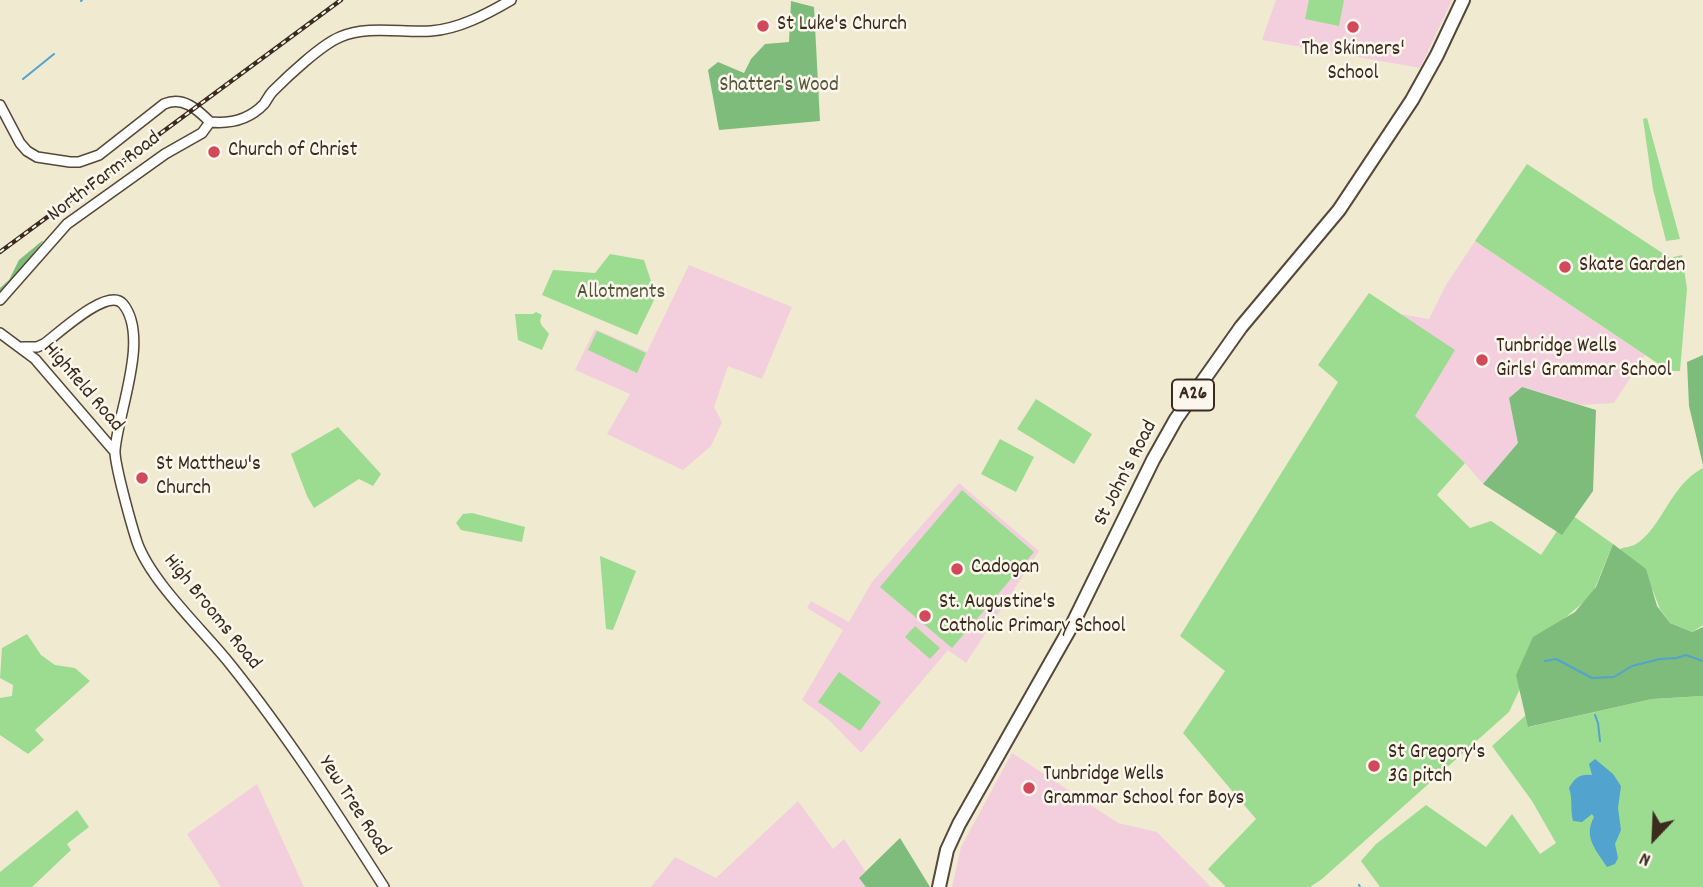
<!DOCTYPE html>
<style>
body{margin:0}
#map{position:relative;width:1703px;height:887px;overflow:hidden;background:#f0ead0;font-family:Dekko,sans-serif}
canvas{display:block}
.north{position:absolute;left:1619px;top:803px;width:70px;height:70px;-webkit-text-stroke:5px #fbf7ec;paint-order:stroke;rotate:203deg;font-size:19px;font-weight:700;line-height:28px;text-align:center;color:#3b2a1e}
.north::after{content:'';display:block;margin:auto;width:24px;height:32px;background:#3b2a1e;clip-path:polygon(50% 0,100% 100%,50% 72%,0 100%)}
</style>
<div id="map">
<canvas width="1703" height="887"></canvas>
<div class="north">N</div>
</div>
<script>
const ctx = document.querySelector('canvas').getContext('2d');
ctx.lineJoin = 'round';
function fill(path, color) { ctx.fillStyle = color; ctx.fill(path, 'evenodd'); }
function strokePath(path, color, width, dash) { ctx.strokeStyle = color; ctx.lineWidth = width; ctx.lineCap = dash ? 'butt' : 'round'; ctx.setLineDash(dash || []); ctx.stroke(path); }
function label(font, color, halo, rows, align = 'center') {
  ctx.font = font + ' Dekko,sans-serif'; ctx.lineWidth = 5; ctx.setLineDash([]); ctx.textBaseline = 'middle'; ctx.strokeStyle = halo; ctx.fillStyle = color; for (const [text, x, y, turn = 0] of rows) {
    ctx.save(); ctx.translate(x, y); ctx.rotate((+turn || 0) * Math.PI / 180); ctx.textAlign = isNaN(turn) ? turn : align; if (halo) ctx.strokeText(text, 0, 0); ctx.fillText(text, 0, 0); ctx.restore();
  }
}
const built = new Path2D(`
 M1276,0H1452L1420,68L1262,40Z
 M1475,241L1645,355L1614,403L1582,405L1522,387L1509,398L1519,443L1483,484L1465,463L1415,417L1318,365L1369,293L1400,314L1429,319L1446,285Z
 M689,265L792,307L762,379L728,366L714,407L722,422L711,446L683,470L607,434L630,394L575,370L595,329L647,352Z
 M959,483L1039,551L966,663L948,650L861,753L829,720L802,700L843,630L807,608L811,601L849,622L872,582Z
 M1012,753L1118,823L1157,832L1211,887H952L961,847Z
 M257,784L304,887H221L187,834Z
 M798,801L833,849L844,839L865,871L859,878L866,887H651L675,857L716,878Z`);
const green = new Path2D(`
 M1309,0H1344L1339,26L1305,19Z
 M1647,118L1680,239L1666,241L1653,189L1643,119Z
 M1527,164L1670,258L1682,255L1687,289L1680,371H1669L1475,241Z
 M610,254L644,260L656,296L637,335L542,295L553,270L595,273Z
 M1369,293L1455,350L1415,416L1465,463L1437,495L1470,528L1491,521L1541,555L1569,513L1613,544L1592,595L1546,634L1509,712L1322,879L1310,887H1226L1208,869L1256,819L1183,733L1225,671L1180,636L1338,382L1318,365Z
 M536,312L542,315C537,325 544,326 549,334L542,350L518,340L515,314H533Z
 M597,331L646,353L637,373L588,350Z
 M1036,399L1092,434L1074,464L1017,429Z
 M338,427L381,474L373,486L359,479L314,508L307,496L291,454Z
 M1000,439L1034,457L1016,492L981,474Z
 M1703,468V625L1692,632L1670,623L1660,609L1653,591L1620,549C1625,547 1631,547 1636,544C1662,528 1670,485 1703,468Z
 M962,490L1034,552L952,648L880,587Z
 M472,513L525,527L522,542L461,530L456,523L463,514Z
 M600,556L636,571L613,630L606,629Z
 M915,626L940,648L930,659L905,637Z
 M27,634L41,655L55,665L75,668L90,681L35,730L44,740L28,754L0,735V698L12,696L13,685L0,678L2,648Z
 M839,672L881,702L860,731L818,702Z
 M1703,696V887H1380L1361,861L1376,844L1426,805L1486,847L1512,814L1540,854L1556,843L1532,801L1492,746L1526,715L1529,727L1652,699Z
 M77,810L89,827L67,844L71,850L32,887H0V872Z`);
const forest = new Path2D(`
 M791,1L814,7L820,121L719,130L708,70L718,62L744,73L751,59L765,44L789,42Z
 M42,241H43L0,298V288L9,280L19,260Z
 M1703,355V465L1689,406L1687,362Z
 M1522,387L1596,410L1593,491L1562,535L1483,484L1518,443L1509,398Z
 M1613,544L1646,569L1657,606L1670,623L1692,632L1703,627V696L1652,699L1528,727L1516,675L1533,637L1575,612L1596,587Z
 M900,838L930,887H866L859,878Z`);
const water = new Path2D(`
 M1595,759L1613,774L1621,786L1618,808L1621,830L1615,844L1618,858L1615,864L1607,867C1596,850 1583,837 1594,817L1592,814L1582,822L1573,821C1570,809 1573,799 1569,788C1575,778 1579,774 1592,775L1589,764Z`);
const stream = new Path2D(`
 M81,1L82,0
 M23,79L54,54
 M1545,661L1556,659L1592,678L1614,677L1632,666L1660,659L1677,658L1686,655L1703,661
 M1595,715L1598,723L1600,741
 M1359,885L1360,887`);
const minor = new Path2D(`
 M0,105L20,143L27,151L37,157L70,162H79L99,155L164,104C183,96 197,109 210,122
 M210,122C230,124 249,120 264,104C267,100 269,95 273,91C288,76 321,45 340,37C368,25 402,33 431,31C459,29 487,14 511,0
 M0,300L67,224L165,154L202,133L210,122
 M0,333L35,359L115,452
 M22,347H37L44,344C58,334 108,286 123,304C150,337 118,412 115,450C114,463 132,527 137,542C151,582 203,630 230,664C287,735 335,810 384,887`);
const highway = new Path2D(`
 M939,887L947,850L959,824L1072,625L1153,460L1176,419L1241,327L1339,210L1412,100L1437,55L1463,0`);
const rail = new Path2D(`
 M0,252L341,0`);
const markers = [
 [763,26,7,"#d1495b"],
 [1353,27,7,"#d1495b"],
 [214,152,7,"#d1495b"],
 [1565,267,7,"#d1495b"],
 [1482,360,7,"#d1495b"],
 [142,478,7,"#d1495b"],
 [957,569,7,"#d1495b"],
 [925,616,7,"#d1495b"],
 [1374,766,7,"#d1495b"],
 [1029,788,7,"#d1495b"]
];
const shields = [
 [1193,395,42]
];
const shieldNames = [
 ["A26",1193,395]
];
const poiNames = [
 ["St Luke's Church",777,26],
 ["The Skinners'",1353,51,"center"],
 ["School",1353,75,"center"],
 ["Church of Christ",228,152],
 ["Skate Garden",1579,267],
 ["Tunbridge Wells",1496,348],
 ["Girls' Grammar School",1496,372],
 ["St Matthew's",156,466],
 ["Church",156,490],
 ["Cadogan",971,569],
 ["St. Augustine's",939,604],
 ["Catholic Primary School",939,628],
 ["St Gregory's",1388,754],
 ["3G pitch",1388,778],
 ["Tunbridge Wells",1043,776],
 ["Grammar School for Boys",1043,800]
];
const parkNames = [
 ["Shatter's Wood",779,87],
 ["Allotments",621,294]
];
const streetNames = [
 ["North Farm Road",105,178,-37],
 ["Highfield Road",82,388,49],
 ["St John's Road",1127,474,-63],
 ["High Brooms Road",211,613,51],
 ["Yew Tree Road",353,807,57]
];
fill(built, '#f3cfde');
fill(green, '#9cdc91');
fill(forest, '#7dbc7b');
fill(water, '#52a3cd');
strokePath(stream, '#52a3cd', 2);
strokePath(minor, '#564739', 12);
strokePath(highway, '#564739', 16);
strokePath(minor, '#fff', 9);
strokePath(highway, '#fff', 12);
strokePath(rail, '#3b2a1e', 4.5);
strokePath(rail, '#fbf7ec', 2, [5]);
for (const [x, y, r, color] of markers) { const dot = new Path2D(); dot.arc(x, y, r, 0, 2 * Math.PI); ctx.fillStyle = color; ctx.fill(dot); strokePath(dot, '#fbf7ec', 2.5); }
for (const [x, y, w] of shields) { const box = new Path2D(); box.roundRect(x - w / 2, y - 15.5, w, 31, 5); ctx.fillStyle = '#fbf7ec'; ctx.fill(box); strokePath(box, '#3b2a1e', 2); }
label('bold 19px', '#3b2a1e', null, shieldNames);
label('21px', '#3b2a1e', '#fbf7ec', poiNames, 'left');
label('21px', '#53563b', '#fbf7ec', parkNames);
label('21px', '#3b2a1e', '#fbf7ec', streetNames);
</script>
